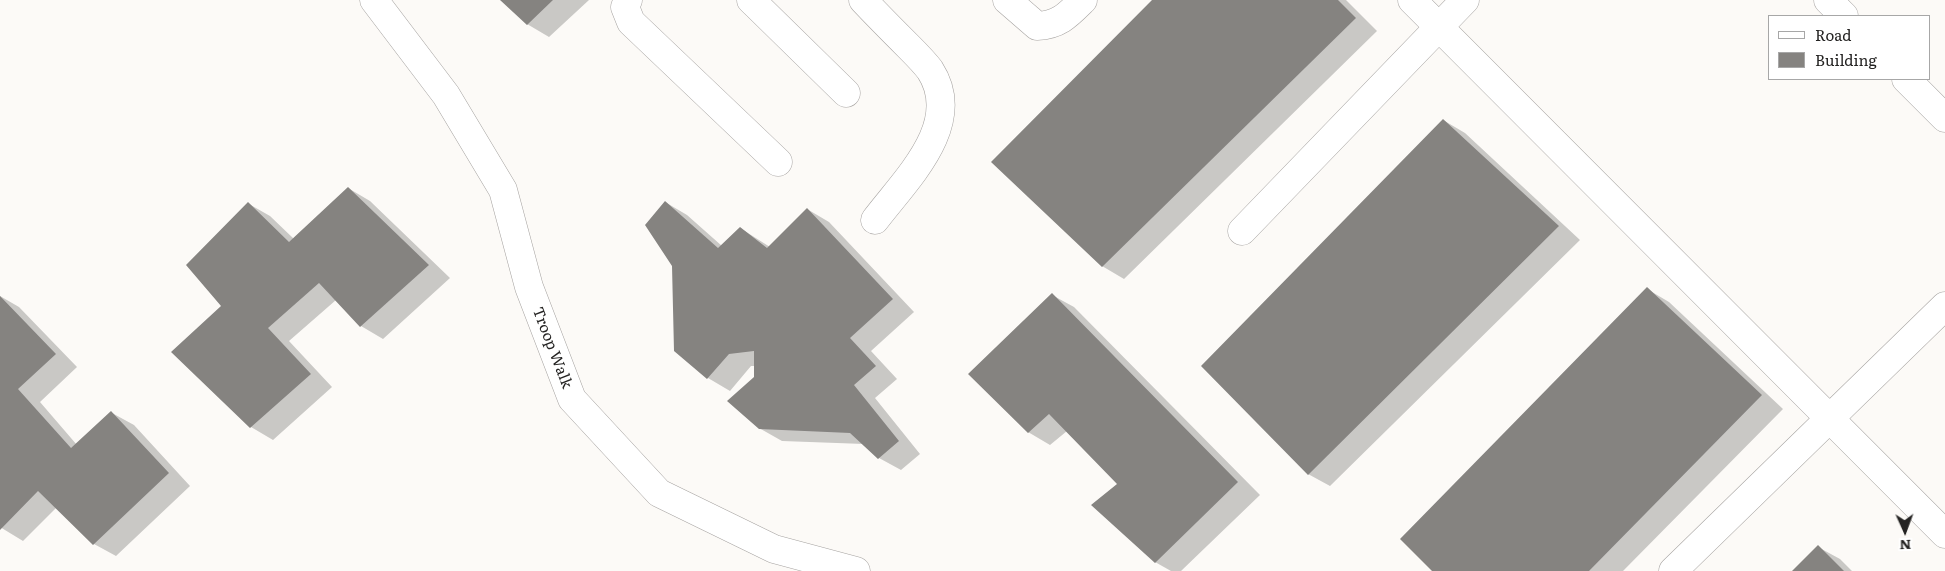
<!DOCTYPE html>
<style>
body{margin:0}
#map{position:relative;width:1945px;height:571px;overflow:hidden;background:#fcfaf7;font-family:Literata,serif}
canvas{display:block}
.legend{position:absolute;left:1768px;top:15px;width:162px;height:65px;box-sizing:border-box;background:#fff;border:1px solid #a7a7a7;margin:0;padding:6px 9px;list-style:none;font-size:15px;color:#242322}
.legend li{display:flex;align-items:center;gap:10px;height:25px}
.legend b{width:25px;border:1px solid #a7a7a7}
.north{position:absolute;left:1880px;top:506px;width:50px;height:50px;-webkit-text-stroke:4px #fff;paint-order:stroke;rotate:178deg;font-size:14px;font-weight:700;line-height:20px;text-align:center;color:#242322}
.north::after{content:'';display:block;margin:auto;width:18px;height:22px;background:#242322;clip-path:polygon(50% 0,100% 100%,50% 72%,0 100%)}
</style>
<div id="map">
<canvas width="1945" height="571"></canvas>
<ul class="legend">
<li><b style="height:6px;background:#fff"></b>Road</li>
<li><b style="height:14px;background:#858380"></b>Building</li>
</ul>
<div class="north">N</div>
</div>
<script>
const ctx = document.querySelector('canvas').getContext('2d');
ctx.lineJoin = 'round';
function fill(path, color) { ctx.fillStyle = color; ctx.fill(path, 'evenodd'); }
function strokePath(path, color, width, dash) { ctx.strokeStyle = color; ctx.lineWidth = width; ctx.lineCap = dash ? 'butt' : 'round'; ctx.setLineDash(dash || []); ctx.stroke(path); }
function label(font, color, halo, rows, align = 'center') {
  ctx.font = font + ' Literata,serif'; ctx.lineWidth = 4; ctx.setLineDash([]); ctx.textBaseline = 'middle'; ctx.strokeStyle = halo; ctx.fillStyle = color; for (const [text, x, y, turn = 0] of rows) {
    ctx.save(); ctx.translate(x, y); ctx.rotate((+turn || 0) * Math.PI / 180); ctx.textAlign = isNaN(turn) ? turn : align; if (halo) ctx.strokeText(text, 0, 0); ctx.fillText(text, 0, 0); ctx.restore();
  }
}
const shadow = new Path2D(`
 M502,0H589L549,37L527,24Z
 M1154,0H1346L1377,31L1124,279L1102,266Z
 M1443,120L1465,133L1580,240L1330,486L1308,474Z
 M348,188L370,201L450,278L383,339L361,326L336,300L289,341L332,387L273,440L251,427L172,352L223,306L249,204L270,216L294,239Z
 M665,202L687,215L722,246L740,228L770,247L807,209L829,222L914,312L871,351L897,379L875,398L920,454L901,470L879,458L864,444L782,441L759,428L755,366H751L730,391L708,378L673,266Z
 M1647,289L1669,302L1783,409L1623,571H1434Z
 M1052,295L1074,307L1260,495L1181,571H1171L1155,562L1119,484L1067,431L1050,445L1028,432Z
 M0,296L19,307L77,367L40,402L77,445L112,413L134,425L190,486L116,556L94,544L57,507L23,541L0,527Z
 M1818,547L1840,559L1852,571H1794Z`);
const building = new Path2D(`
 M500,0H553L527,25Z
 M1152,0H1338L1356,18L1102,267L991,162Z
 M1443,119L1559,226L1308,475L1201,366Z
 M348,187L429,265L360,327L319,283L268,328L311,374L250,428L171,352L221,306L186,265L248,202L289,242Z
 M665,201L718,248L740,227L767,248L807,208L893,299L850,338L876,366L854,385L899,441L878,459L850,433L759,429L727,401L754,377V351L729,354L707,379L674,351L672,266L645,225Z
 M1647,287L1762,395L1589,571H1432L1400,539Z
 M1052,293L1238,482L1155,563L1091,505L1117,484L1049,414L1028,433L968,374Z
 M0,296L56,354L18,389L71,448L111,411L169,473L93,545L38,491L0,530Z
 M1818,545L1844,571H1792Z`);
const minor = new Path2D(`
 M374,0L446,95L503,190L529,287L572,399L659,493L774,549L856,571
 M628,0L625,7L631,22L778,162
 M751,0L846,93
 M863,0C878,16 894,32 909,47C916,54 924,62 930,70C965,124 906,179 875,220
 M1007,0L1037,26C1059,25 1068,15 1083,0
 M1412,0L1945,534
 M1828,0L1844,16
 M1906,79L1945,118
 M1242,231L1465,0
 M1673,571L1945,306`);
const streetNames = [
 ["Troop Walk",552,348,69]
];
fill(shadow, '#0003');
fill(building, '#858380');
strokePath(minor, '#a6a3a1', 29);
strokePath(minor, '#fff', 28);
label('15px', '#242322', '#fff', streetNames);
</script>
